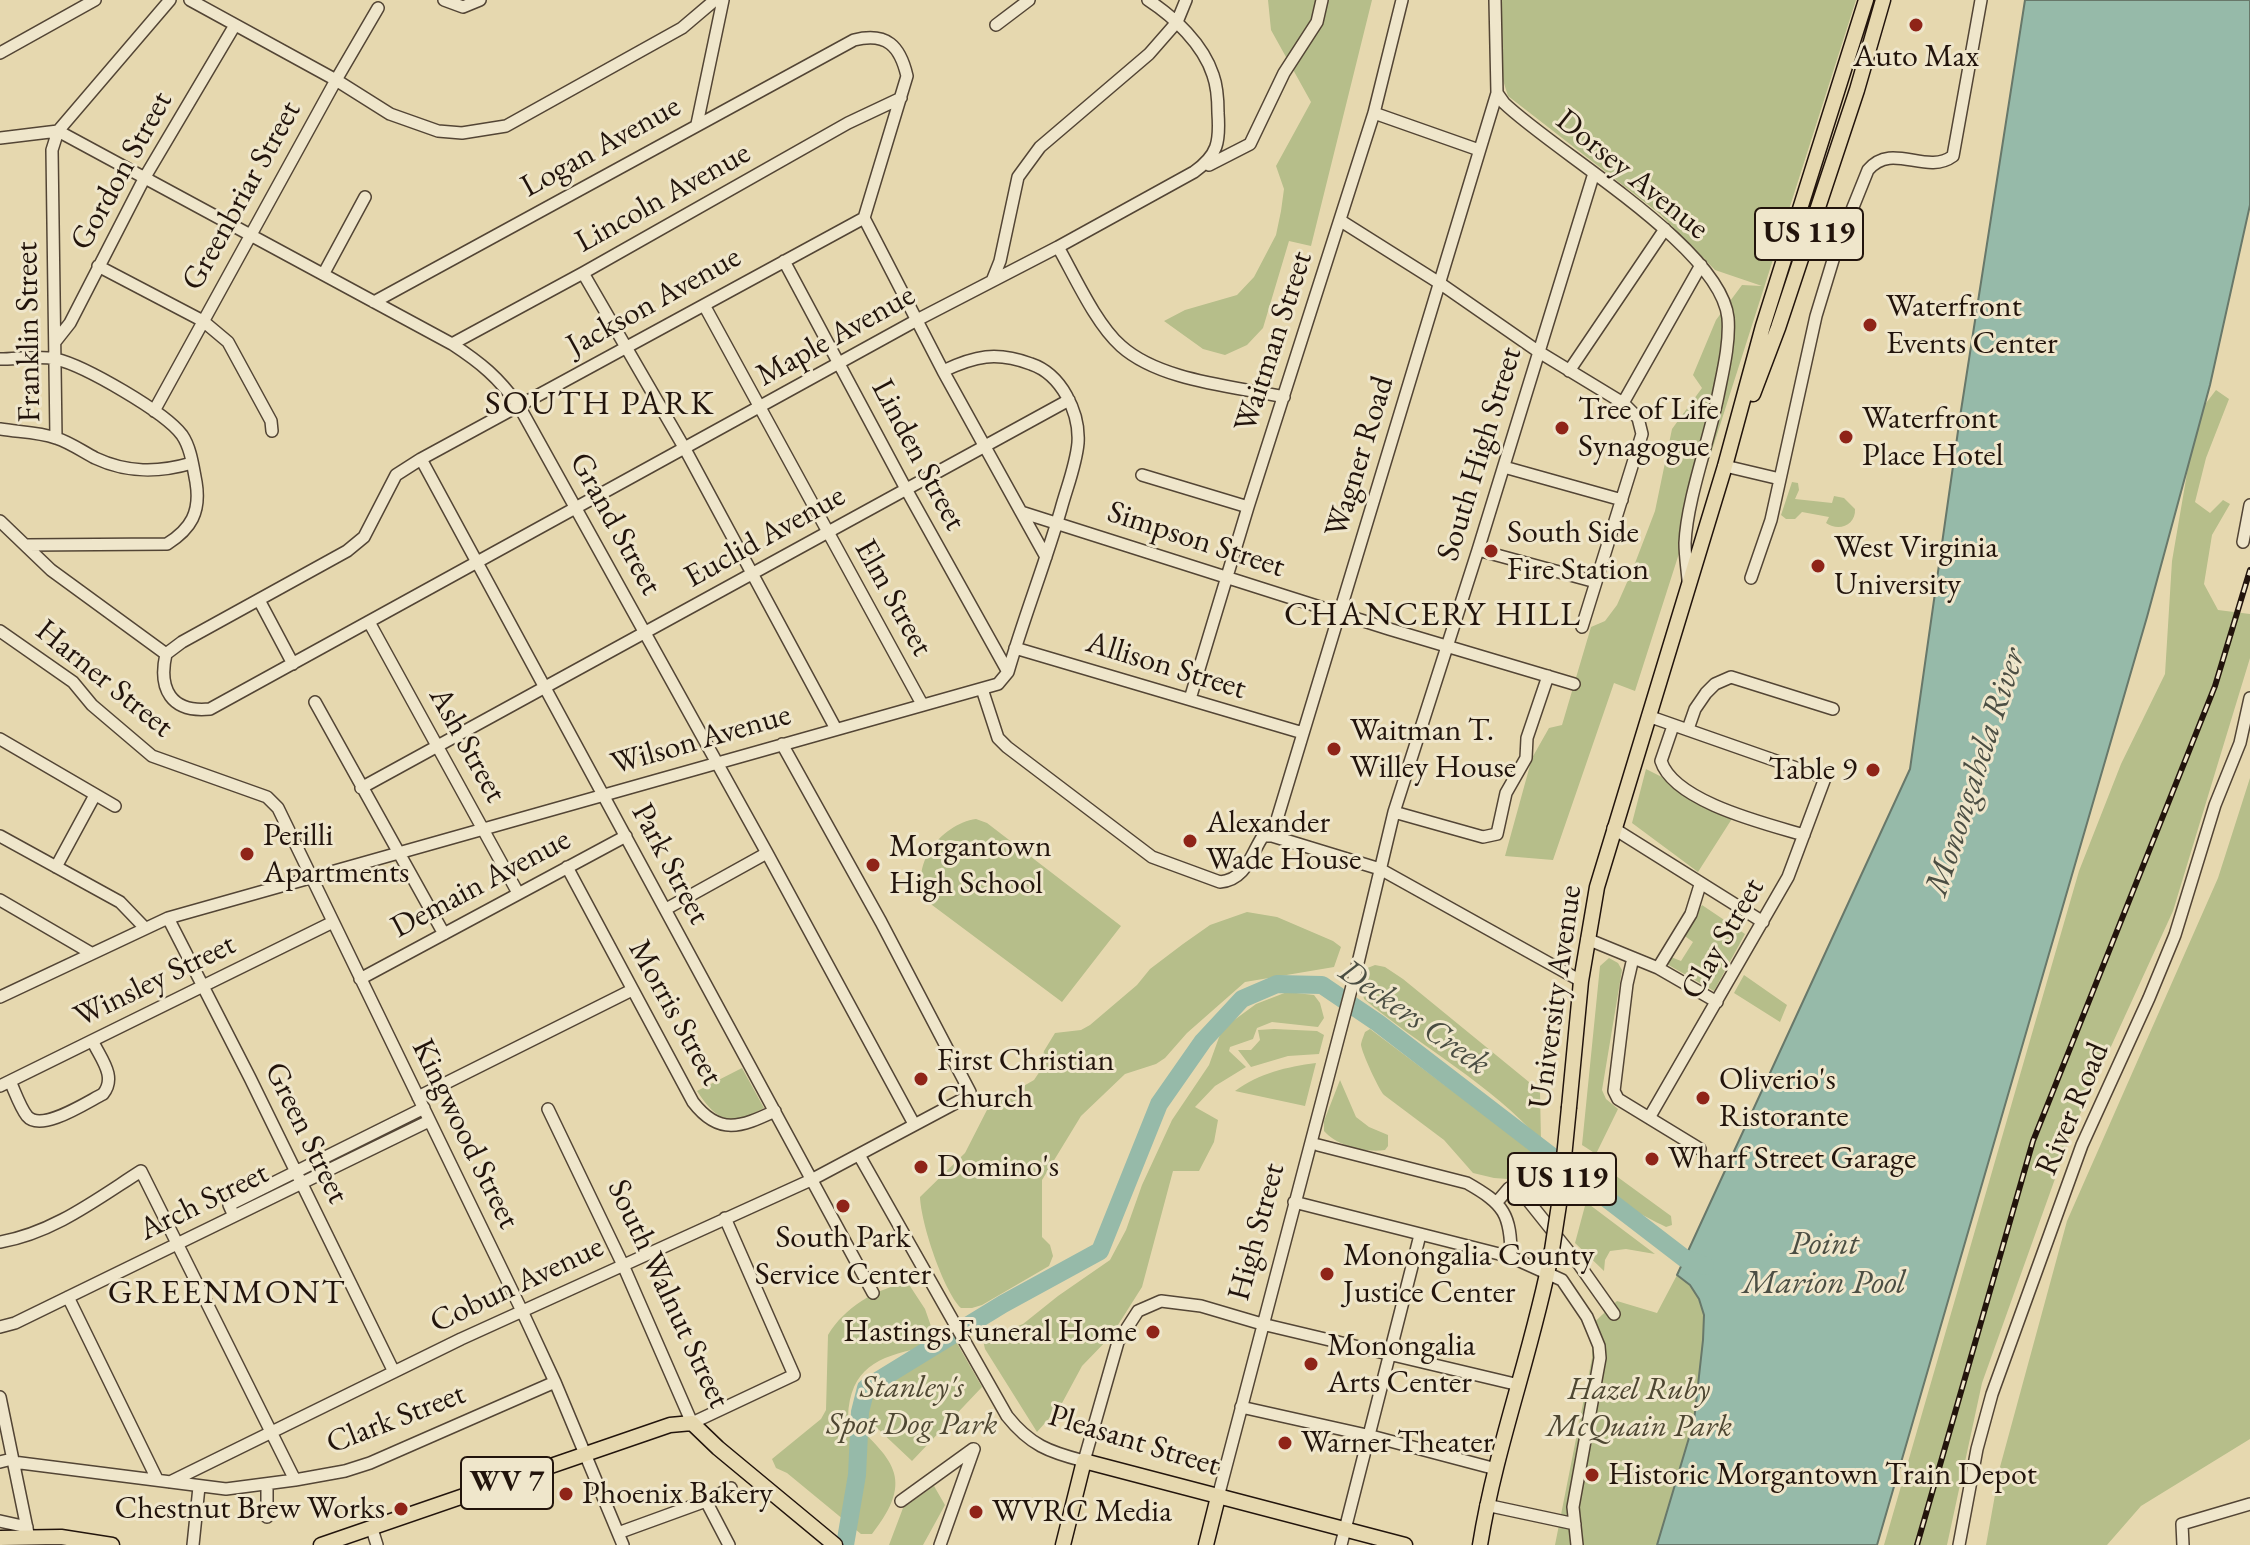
<!DOCTYPE html>
<style>
body{margin:0}
canvas{display:block;background:#e6d8af}
</style>
<canvas width="2250" height="1545"></canvas>
<script>
const ctx = document.querySelector('canvas').getContext('2d');
ctx.lineJoin = 'round';
function fill(path, color) { ctx.fillStyle = color; ctx.fill(path, 'evenodd'); }
function strokePath(path, color, width, dash) { ctx.strokeStyle = color; ctx.lineWidth = width; ctx.lineCap = dash ? 'butt' : 'round'; ctx.setLineDash(dash || []); ctx.stroke(path); }
function label(font, color, halo, rows, align = 'center') {
  ctx.font = font + ' "EB Garamond",serif'; ctx.lineWidth = 6; ctx.setLineDash([]); ctx.textBaseline = 'middle'; ctx.strokeStyle = halo; ctx.fillStyle = color; for (const [text, x, y, turn = 0] of rows) {
    ctx.save(); ctx.translate(x, y); ctx.rotate((+turn || 0) * Math.PI / 180); ctx.textAlign = isNaN(turn) ? turn : align; if (halo) ctx.strokeText(text, 0, 0); ctx.fillText(text, 0, 0); ctx.restore();
  }
}
const green = new Path2D(`
 M1268,0H1372L1311,246L1289,241L1263,328L1247,345L1225,355L1203,349L1164,321L1185,310L1237,295L1254,277L1276,235L1281,211L1284,189L1276,166L1311,102L1271,30Z
 M1500,0H1856L1635,691L1614,683L1553,860L1505,856L1532,758L1549,728L1562,725L1591,627L1605,621L1617,605L1632,571L1655,511L1672,429L1702,388L1693,375L1716,320L1742,285L1762,286L1715,270L1660,214L1508,96L1502,77Z
 M2216,390L2229,399L2206,458L2195,502L2210,513L2223,500L2230,504L2212,535L2204,584L2218,610L2250,614V658L2173,911L2071,1134L1982,1383L1947,1545H1884L2079,871L2121,764L2165,674L2172,561L2197,415Z
 M1792,482L1798,483L1799,490L1795,499L1832,503L1834,496L1844,498L1855,509C1856,525 1839,532 1826,523L1829,517L1802,512L1795,519H1786L1781,515Z
 M1646,769L1735,814L1698,872L1632,823Z
 M2250,778V1439L2141,1506L2107,1545H1986L2000,1467L2067,1221L2218,878Z
 M976,819L987,823L1121,926L1062,1002L928,902C906,867 941,824 976,819Z
 M1702,905L1745,934L1714,991L1665,963L1671,957L1681,961L1693,942L1682,934Z
 M1247,912L1277,917L1333,941L1341,947L1334,967L1245,982L1187,1033L1165,1058L1156,1064L1125,1074L1081,1116L1042,1180V1237L1050,1245L1053,1256L1049,1266L982,1305L972,1308H961C943,1290 921,1223 920,1197L965,1153L989,1106L1034,1080L1040,1071L1044,1051L1055,1033L1081,1030L1090,1025L1137,985L1150,969L1183,944L1210,925Z
 M1609,958L1618,963L1622,970L1602,1090L1606,1099L1618,1109L1596,1154L1582,1145L1600,966Z
 M1375,965L1385,967L1403,979L1540,1091L1541,1141C1491,1084 1421,1047 1364,999L1360,979L1365,969Z
 M1744,975L1787,1005L1780,1022L1734,993Z
 M1287,992L1314,995L1320,1003L1324,1018L1318,1027L1272,1022L1257,1028L1253,1039L1230,1047L1229,1051L1246,1067L1215,1086L1195,1107L1218,1120L1214,1142L1199,1171H1173L1142,1287L1111,1336L1082,1366L1061,1405L1037,1432L985,1349L982,1336L987,1334L993,1336L1023,1324L1058,1296L1110,1260L1126,1230L1142,1185L1172,1120L1209,1065L1222,1029L1256,1004Z
 M1274,1029L1317,1031L1324,1035L1319,1054L1288,1056L1251,1067L1238,1050H1251L1260,1040L1258,1030Z
 M1370,1029L1539,1156L1545,1170L1540,1189L1535,1181L1494,1178L1473,1173L1444,1140L1384,1095C1379,1090 1362,1053 1361,1045C1361,1042 1364,1035 1365,1032Z
 M1316,1063L1305,1106L1235,1091C1260,1073 1286,1067 1316,1063Z
 M742,1068L764,1108C730,1126 718,1123 697,1091Z
 M1340,1080L1356,1117L1369,1127L1388,1135V1146L1385,1150C1366,1153 1337,1146 1324,1131V1121Z
 M1597,1162L1671,1216L1672,1225L1666,1227C1645,1216 1596,1194 1588,1172V1167Z
 M1586,1202L1655,1254L1626,1249L1610,1251L1605,1260L1604,1271L1575,1243Z
 M1677,1275L1690,1285L1699,1299L1704,1315L1703,1341L1694,1421L1657,1545H1555L1592,1358V1344L1587,1329L1617,1301L1657,1313Z
 M908,1283L925,1309L932,1329L920,1348C878,1357 850,1368 848,1417C891,1459 917,1477 872,1534H861L787,1473L776,1468L772,1459L821,1419L826,1410L828,1335C844,1308 876,1288 908,1283Z
 M954,1338L982,1387L912,1461L860,1412L866,1388Z
 M934,1486L945,1505L923,1545H889L903,1508Z`);
const water = new Path2D(`
 M2025,0H2250V205L2210,385L2147,617L1877,1545H1657L1694,1421L1703,1340L1704,1315L1699,1299L1690,1285L1677,1275L1910,769L1960,417Z`);
const river = new Path2D(`
 M845,1545L857,1475L860,1412L866,1388L1003,1304L1100,1251L1159,1104L1203,1041L1242,999L1277,984L1322,985L1378,1023L1684,1258L1705,1266`);
const minor = new Path2D(`
 M190,0L336,80L390,114L438,131L462,133L506,126L682,28L715,0
 M444,0L463,7L480,0
 M1495,0L1497,93L1504,103C1556,153 1721,247 1728,318C1730,343 1723,371 1718,396C1709,441 1687,499 1685,543C1685,555 1687,568 1688,580
 M996,25L1029,0
 M0,53L95,0
 M1374,113L1479,150
 M697,124L723,0
 M58,131L452,344C481,363 498,377 519,406L767,853L914,1124
 M0,138L58,131
 M1209,165L1250,144L1284,73L1317,22L1322,0
 M1341,221L1441,284L1539,352L1623,403L1638,418L1642,434L1582,627
 M1058,247C1075,277 1096,324 1121,346C1160,381 1233,386 1284,397
 M784,261L906,489L1008,672
 M98,266L203,321L228,342L271,421L272,431
 M324,273L365,197
 M583,273L685,449L836,729
 M992,281L1000,261L1018,177L1040,147L1149,54L1177,22L1186,0
 M374,302L854,40C887,32 900,46 907,76L864,218L943,371L1021,512L1389,629L1574,684
 M704,305L922,704
 M55,342L70,323L145,177L235,25
 M452,344L583,273L848,123L901,98
 M0,359C17,359 39,355 56,359C85,366 165,412 182,435C191,448 193,467 196,482C201,512 191,529 167,544L27,545
 M1569,371L1665,229
 M1623,403L1701,265
 M154,411L336,80L378,8
 M0,429C18,432 38,432 56,438C69,442 82,451 95,458C127,473 158,473 192,463
 M56,438L52,150L58,131L170,0
 M421,459L873,1293
 M1725,466L1780,479
 M1504,467L1622,500
 M1142,475L1248,507
 M1021,512L1046,557
 M0,521L51,570L166,654
 M2243,542L2250,505
 M1478,550L1596,582
 M1751,578L1771,520L1816,316L1837,247L1868,170C1892,141 1926,176 1953,156L1981,0
 M259,600L293,664
 M369,622L518,893
 M0,631L73,682L92,705L152,756L267,797L278,808L522,1311L555,1382L623,1545
 M1015,648L1303,733
 M166,654C158,689 171,713 210,709L917,320L1058,247L1194,172C1218,155 1220,142 1218,113C1218,101 1217,86 1213,75C1203,44 1174,17 1148,0
 M166,654L182,642L347,551L364,537L396,475L421,459L864,218
 M982,689L998,738L1007,747L1152,857L1220,882C1246,880 1251,854 1263,836H1272L1380,869L1581,981
 M1190,699L1248,507L1374,113L1402,0
 M315,702L444,934
 M1648,716L1825,778L1788,877L1649,1118
 M1673,726L1661,761C1674,802 1767,824 1804,835
 M1688,729L1695,709L1706,693L1715,684L1731,677L1833,709
 M0,739L115,806
 M361,788L1069,400
 M1394,812L1483,837L1497,834L1506,793L1526,758L1527,738L1548,676
 M1613,828L1763,922
 M0,836L120,902L145,928
 M1272,836L1497,93
 M56,867L95,795
 M567,867L693,1102C719,1136 741,1127 775,1111
 M0,900L91,953
 M666,909L767,853
 M168,918L250,1078L394,1372
 M1587,939L1658,968L1717,1002
 M1633,958L1627,984L1614,1091L1618,1099L1700,1149
 M1658,968L1691,914L1700,885
 M360,979L626,836
 M0,997L168,918L998,684L1008,672C1024,617 1045,564 1061,509C1067,487 1076,465 1078,443C1080,412 1061,374 1031,364C996,351 975,356 943,371
 M10,1081C15,1092 20,1107 27,1116C41,1133 87,1102 103,1094C117,1077 101,1059 93,1042
 M0,1086L333,922
 M418,1097L632,990
 M548,1109L623,1265L692,1423L794,1375L725,1218
 M1318,1145L1467,1183C1504,1204 1511,1214 1511,1257
 M859,1155L1007,1416C1030,1445 1049,1452 1084,1461L1118,1342L1138,1311L1161,1301L1201,1306L1262,1324L1519,1385
 M1294,1202L1511,1257L1562,1280L1587,1317L1599,1346L1600,1358L1573,1507L1577,1545
 M1497,1202L1509,1188L1522,1193L1578,1263L1614,1314
 M234,1216L229,1205L424,1108
 M0,1242C53,1233 97,1199 141,1171L295,1480
 M68,1297L157,1479
 M0,1327L15,1323L429,1121
 M0,1397L29,1538
 M1241,1407L1371,1436L1496,1469
 M0,1462L12,1459
 M13,1462L226,1489L295,1480L345,1471L370,1463L555,1382
 M170,1482L461,1339L811,1180L965,1098L970,1092L881,922L782,744
 M267,1485V1517
 M1218,1497L1357,967L1394,812L1478,550L1594,173
 M706,1501L729,1545
 M901,1501L973,1449
 M1486,1505L1575,1524
 M0,1521L27,1527
 M372,1529L377,1545
 M618,1533L706,1501L731,1488
 M193,1545L199,1487
 M940,1545L974,1449
 M1341,1545L1420,1235
 M1959,1545L1977,1449L1992,1394L2082,1145L2149,998L2175,935L2215,805L2240,743L2250,698
 M2183,1545L2182,1524L2250,1504`);
const major = new Path2D(`
 M1753,394L1778,328L1857,90L1883,0
 M1569,1107L1581,981L1597,887L1725,466L1763,326L1866,0
 M0,1538L61,1537L112,1545
 M321,1545L670,1425L692,1423L718,1448L835,1545
 M1063,1545L1084,1461L1405,1545
 M1206,1545L1218,1497
 M1480,1545C1496,1445 1533,1350 1552,1250`);
const rail = new Path2D(`
 M1917,1545L2033,1141L2215,686L2250,570`);
const majorBridge = new Path2D(`
 M1552,1250L1560,1198L1569,1107`);
const markers = [
 [1916,25,8,"#8f2418"],
 [1870,325,8,"#8f2418"],
 [1562,428,8,"#8f2418"],
 [1846,437,8,"#8f2418"],
 [1491,551,8,"#8f2418"],
 [1818,566,8,"#8f2418"],
 [1334,749,8,"#8f2418"],
 [1873,770,8,"#8f2418"],
 [1190,841,8,"#8f2418"],
 [247,854,8,"#8f2418"],
 [873,865,8,"#8f2418"],
 [921,1079,8,"#8f2418"],
 [1703,1098,8,"#8f2418"],
 [1652,1159,8,"#8f2418"],
 [921,1167,8,"#8f2418"],
 [843,1206,8,"#8f2418"],
 [1327,1274,8,"#8f2418"],
 [1153,1332,8,"#8f2418"],
 [1311,1364,8,"#8f2418"],
 [1285,1443,8,"#8f2418"],
 [1592,1475,8,"#8f2418"],
 [566,1494,8,"#8f2418"],
 [401,1509,8,"#8f2418"],
 [976,1512,8,"#8f2418"]
];
const shields = [
 [1809,234,108],
 [1562,1179,108],
 [507,1483,92]
];
const shieldNames = [
 ["US 119",1809,234],
 ["US 119",1562,1179],
 ["WV 7",507,1483]
];
const poiNames = [
 ["Auto Max",1916,57,"center"],
 ["Waterfront",1886,307],
 ["Events Center",1886,344],
 ["Tree of Life",1578,410],
 ["Synagogue",1578,447],
 ["Waterfront",1862,419],
 ["Place Hotel",1862,456],
 ["South Side",1507,533],
 ["Fire Station",1507,570],
 ["West Virginia",1834,548],
 ["University",1834,585],
 ["Waitman T.",1350,731],
 ["Willey House",1350,768],
 ["Table 9",1857,770,"right"],
 ["Alexander",1206,823],
 ["Wade House",1206,860],
 ["Perilli",263,836],
 ["Apartments",263,873],
 ["Morgantown",889,847],
 ["High School",889,884],
 ["First Christian",937,1061],
 ["Church",937,1098],
 ["Oliverio's",1719,1080],
 ["Ristorante",1719,1117],
 ["Wharf Street Garage",1668,1159],
 ["Domino's",937,1167],
 ["South Park",843,1238,"center"],
 ["Service Center",843,1275,"center"],
 ["Monongalia County",1343,1256],
 ["Justice Center",1343,1293],
 ["Hastings Funeral Home",1137,1332,"right"],
 ["Monongalia",1327,1346],
 ["Arts Center",1327,1383],
 ["Warner Theater",1301,1443],
 ["Historic Morgantown Train Depot",1608,1475],
 ["Phoenix Bakery",582,1494],
 ["Chestnut Brew Works",385,1509,"right"],
 ["WVRC Media",992,1512]
];
const streetNames = [
 ["Logan Avenue",601,147,-29],
 ["Gordon Street",122,171,-61],
 ["Dorsey Avenue",1632,175,39],
 ["Greenbriar Street",242,196,-61],
 ["Lincoln Avenue",663,198,-29],
 ["Jackson Avenue",654,302,-29],
 ["Franklin Street",29,332,-91],
 ["Maple Avenue",836,336,-29],
 ["Waitman Street",1274,342,-72],
 ["South High Street",1480,454,-73],
 ["Linden Street",918,455,62],
 ["Wagner Road",1360,457,-73],
 ["Grand Street",615,524,61],
 ["Euclid Avenue",765,537,-29],
 ["Simpson Street",1196,540,18],
 ["Elm Street",893,598,61],
 ["Allison Street",1166,666,17],
 ["Harner Street",104,679,39],
 ["Wilson Avenue",701,740,-16],
 ["Ash Street",467,745,61],
 ["Park Street",670,864,62],
 ["Demain Avenue",481,884,-28],
 ["Clay Street",1723,939,-60],
 ["Winsley Street",155,981,-26],
 ["University Avenue",1556,997,-82],
 ["Morris Street",675,1013,61],
 ["River Road",2073,1109,-67],
 ["Green Street",306,1133,64],
 ["Kingwood Street",465,1134,64],
 ["Arch Street",204,1202,-26],
 ["High Street",1257,1232,-75],
 ["Cobun Avenue",517,1285,-25],
 ["South Walnut Street",668,1294,65],
 ["Clark Street",396,1419,-21],
 ["Pleasant Street",1134,1441,17]
];
const parkNames = [
 ["Stanley's",912,1388],
 ["Spot Dog Park",912,1425],
 ["Hazel Ruby",1639,1390],
 ["McQuain Park",1639,1427]
];
const neighbourhoodNames = [
 ["SOUTH PARK",600,405],
 ["CHANCERY HILL",1433,616],
 ["GREENMONT",227,1294]
];
const waterNames = [
 ["Monongahela River",1976,772,-72],
 ["Deckers Creek",1414,1018,35],
 ["Point",1824,1245],
 ["Marion Pool",1824,1284]
];
fill(green, '#b6be8a');
fill(water, '#96baa9');
strokePath(water, '#68786a', 2);
strokePath(river, '#96baa9', 18);
strokePath(minor, '#534535', 14);
strokePath(major, '#22140c', 17);
strokePath(minor, '#efe6cb', 11);
strokePath(major, '#e6d8af', 14);
strokePath(rail, '#22140c', 6);
strokePath(rail, '#efe6cb', 3, [9]);
strokePath(majorBridge, '#22140c', 17, []);
strokePath(majorBridge, '#e6d8af', 14);
for (const [x, y, r, color] of markers) { const dot = new Path2D(); dot.arc(x, y, r, 0, 2 * Math.PI); ctx.fillStyle = color; ctx.fill(dot); strokePath(dot, '#efe6cb', 3); }
for (const [x, y, w] of shields) { const box = new Path2D(); box.roundRect(x - w / 2, y - 26, w, 52, 6); ctx.fillStyle = '#efe6cb'; ctx.fill(box); strokePath(box, '#22140c', 2); }
label('bold 30px', '#22140c', null, shieldNames);
label('32px', '#22140c', '#efe6cb', poiNames, 'left');
label('32px', '#22140c', '#efe6cb', streetNames);
label('italic 32px', '#4e4732', '#efe6cb', parkNames);
ctx.letterSpacing = '2px';
label('34px', '#22140c', '#efe6cb', neighbourhoodNames);
ctx.letterSpacing = '0px';
label('italic 34px', '#4b4e43', '#efe6cb', waterNames);
</script>
